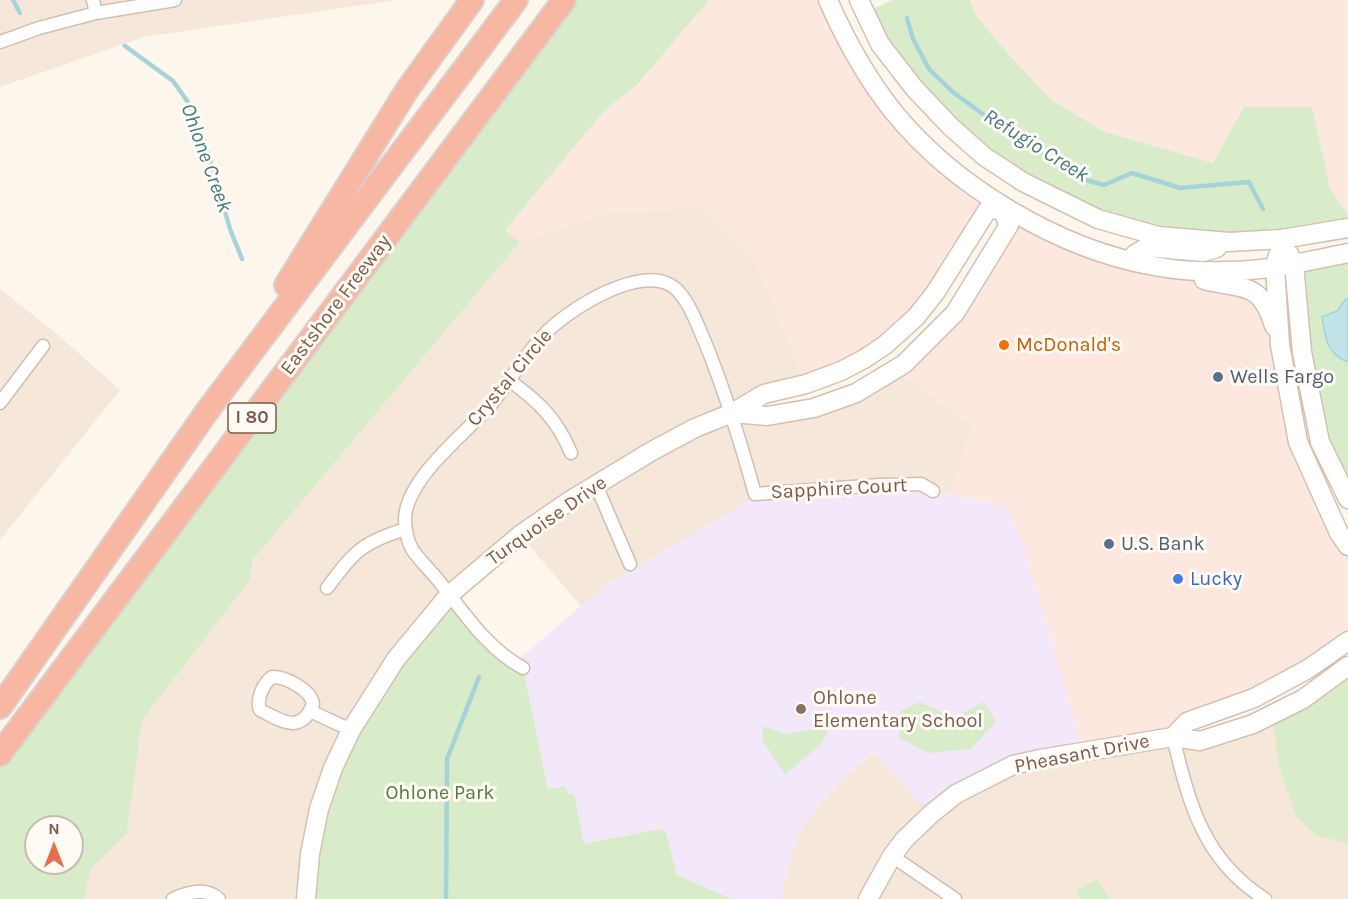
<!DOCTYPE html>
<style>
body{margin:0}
#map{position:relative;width:1348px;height:899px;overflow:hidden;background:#fdf6ec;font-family:Karla,sans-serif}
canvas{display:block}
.north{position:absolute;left:24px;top:815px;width:60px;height:60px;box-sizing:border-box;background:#fffaf3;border:2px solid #cabbb1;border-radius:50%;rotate:0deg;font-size:16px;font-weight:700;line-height:24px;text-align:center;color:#7a5c4d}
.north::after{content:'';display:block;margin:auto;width:21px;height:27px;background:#e76f51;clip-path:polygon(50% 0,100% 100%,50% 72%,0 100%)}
</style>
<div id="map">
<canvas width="1348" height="899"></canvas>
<div class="north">N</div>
</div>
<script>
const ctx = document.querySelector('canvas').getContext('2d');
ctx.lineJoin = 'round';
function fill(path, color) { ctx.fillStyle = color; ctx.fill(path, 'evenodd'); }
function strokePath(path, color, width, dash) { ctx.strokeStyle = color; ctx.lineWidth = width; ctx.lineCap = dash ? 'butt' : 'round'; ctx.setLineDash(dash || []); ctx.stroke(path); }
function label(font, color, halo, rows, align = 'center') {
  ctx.font = font + ' Karla,sans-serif'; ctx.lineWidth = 6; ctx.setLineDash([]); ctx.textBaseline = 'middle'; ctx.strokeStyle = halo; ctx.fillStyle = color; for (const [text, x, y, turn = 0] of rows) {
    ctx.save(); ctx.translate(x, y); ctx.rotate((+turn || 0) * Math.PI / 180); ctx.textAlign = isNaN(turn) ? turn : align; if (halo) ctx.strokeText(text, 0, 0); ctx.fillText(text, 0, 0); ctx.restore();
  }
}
const residential = new Path2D(`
 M0,0H396L144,37L0,87Z
 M702,208L755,260L806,384L733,412L767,416L895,370L973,426L949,494L933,491L756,494L738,508L606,585L581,606L520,535L449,595L306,899H84L91,869L127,833L142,720L249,580L252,561L520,242L609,212Z
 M0,289L57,334L120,390L0,540Z
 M1272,715L1295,815L1315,835L1348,844V899H1109L1097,879L1076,890L1081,899H780L799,832L821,803L843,779L874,752L1013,765L1200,741Z`);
const commercial = new Path2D(`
 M709,0H828L873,85L994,199L916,317L806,384L755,260L702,208L609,212L520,242L505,230L605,110L637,85Z
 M970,0H1348V215L1330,188L1312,107L1213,163L1101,131L1051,99L1008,54L975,14Z
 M1016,213L1059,236L1215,282L1269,310L1298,442L1348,546V641L1173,737L1083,751L1023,544L1008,507L949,494L973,426L895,370L924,344Z`);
const education = new Path2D(`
 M880,485L933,491L1008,507L1023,544L1083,751L1040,759L931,814L873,752L843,779L821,803L799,832L780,899H732L677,875L666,834L660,829L584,844L574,793L568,794L548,789L523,668L514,663L606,585L738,508L755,494Z`);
const green = new Path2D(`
 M564,0H709L637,85L605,110L505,230L520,242L252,561L250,580L142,720L127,833L91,869L84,899H0V754ZM36,827H72V863H36Z
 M892,0H970L975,14L1008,54L1051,99L1102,131L1213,163L1244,107H1312L1330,188L1348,215V228L1229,242L1098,219L951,127L864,13Z
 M1348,253V499L1320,442L1294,264Z
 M449,595L523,668L548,789L565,786L568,794L574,793L584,844L660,829L666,833L677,875L732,899H306L333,768Z
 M1348,666V844L1315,835L1295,815L1279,766L1272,715Z
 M920,702L954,718L983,702L996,721L971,749L928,753L899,738L900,711Z
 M763,726L786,734L830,727L821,744L785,775L763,741Z
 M1097,879L1109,899H1081L1076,890Z`);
const water = new Path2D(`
 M1346,299H1348V362C1327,355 1325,337 1322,317L1337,311Z`);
const stream = new Path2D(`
 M13,0L20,13
 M907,18L913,39L929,69L954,93L991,120L1024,138L1052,160L1079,178L1104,185L1132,173L1180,188L1249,182L1263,209
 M125,46L173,81L190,105L205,142L230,229L242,259
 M446,899L447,759L479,677`);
const street = new Path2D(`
 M96,13L175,0
 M0,42L39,28L96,13L93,0
 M509,380C539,402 557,419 571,453
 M0,403L43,346
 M596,485L630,564
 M327,588C354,552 362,542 406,529
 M523,668C487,649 463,611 438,580C430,570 419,560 412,549C407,540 405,528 405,518C407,479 462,436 488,408C508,385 522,358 543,336C565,311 643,261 675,288C688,300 695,319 702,335C724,387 740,440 755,494L880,485L921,484L933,491
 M272,677C285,676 311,690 313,704C301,735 282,721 260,710C256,699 263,684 272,677Z
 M310,711L351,730
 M1173,737C1189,803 1203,860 1265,899
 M892,856L955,899
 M173,899C188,892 206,887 219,899`);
const secondary = new Path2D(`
 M828,0C845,39 866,77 892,110C953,186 1058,249 1154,266C1175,270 1204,272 1226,271C1267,271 1308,261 1348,253
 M859,0L880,44L914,88L951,127L985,157L999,166L1023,182L1098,219L1158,236L1229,242L1282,239L1348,228
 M1289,254L1294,264L1302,352L1320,442L1348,499
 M1278,255L1275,267L1280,345L1298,442L1339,533L1348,546
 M1132,260L1135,254L1147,247L1203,252L1217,248
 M1204,280C1243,290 1260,280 1274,326
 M732,413L767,416L814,408L856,393L904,364L955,313L1009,225L1002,210
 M1173,737L1187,722L1254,698L1308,669L1348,641
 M306,899L310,854L319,809L333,768L351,730L396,659L449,595L520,535L571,500L652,451L695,428L732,413L764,394L806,384L841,371L864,359L885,345L916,317L935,293L988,209L1002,210
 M868,899L892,856L904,840L931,814L956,794L1013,765L1040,759L1173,737L1200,741L1253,724L1303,699L1348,666`);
const highway = new Path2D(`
 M286,285L407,90L472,0
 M0,707L208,410L516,0
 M0,754L564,0`);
const markers = [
 [1004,345,6,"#e8710a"],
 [1218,377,6,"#5c6f8a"],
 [1109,544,6,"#5c6f8a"],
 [1178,579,6,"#3f7fe0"],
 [801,709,6,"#8d6e63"]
];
const shields = [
 [252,418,48]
];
const shieldNames = [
 ["I 80",252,418]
];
const streetNames = [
 ["Eastshore Freeway",336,305,-53],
 ["Crystal Circle",510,378,-50],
 ["Sapphire Court",839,489,-3],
 ["Turquoise Drive",547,521,-35],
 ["Pheasant Drive",1082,754,-11]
];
const foodNames = [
 ["McDonald's",1016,345]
];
const serviceNames = [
 ["Wells Fargo",1230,377],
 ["U.S. Bank",1121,544]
];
const shopNames = [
 ["Lucky",1190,579]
];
const educationNames = [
 ["Ohlone",813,698],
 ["Elementary School",813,721]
];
const parkNames = [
 ["Ohlone Park",440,793]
];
const waterNames = [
 ["Refugio Creek",1036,146,32],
 ["Ohlone Creek",206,158,70]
];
fill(residential, '#f5e8da');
fill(commercial, '#fde8e0');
fill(education, '#f3e8fa');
fill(green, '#d8ecc9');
fill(water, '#bfe3e8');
strokePath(water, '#a5d3da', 1.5);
strokePath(stream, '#a5d3da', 4.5);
strokePath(street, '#d1beb0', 15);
strokePath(secondary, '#d6c0b0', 21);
strokePath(highway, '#dad1cd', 26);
strokePath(street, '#fff', 12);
strokePath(secondary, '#fff', 18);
strokePath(highway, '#f7b7a3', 22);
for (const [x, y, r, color] of markers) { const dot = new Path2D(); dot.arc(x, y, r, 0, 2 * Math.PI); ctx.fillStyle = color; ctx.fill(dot); strokePath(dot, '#fffaf3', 2); }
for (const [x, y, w] of shields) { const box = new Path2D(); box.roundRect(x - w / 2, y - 15, w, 30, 4.5); ctx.fillStyle = '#fffaf3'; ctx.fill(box); strokePath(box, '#7a5c4d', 1.5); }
label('bold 18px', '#7a5c4d', null, shieldNames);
label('20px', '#7a5c4d', '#fffaf3', streetNames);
label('20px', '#c56008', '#fffaf3', foodNames, 'left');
label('20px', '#4e5e75', '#fffaf3', serviceNames, 'left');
label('20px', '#366cbe', '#fffaf3', shopNames, 'left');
label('20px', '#785e54', '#fffaf3', educationNames, 'left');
label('20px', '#537a41', '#fffaf3', parkNames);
label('italic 21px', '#437c86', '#fffaf3', waterNames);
</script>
